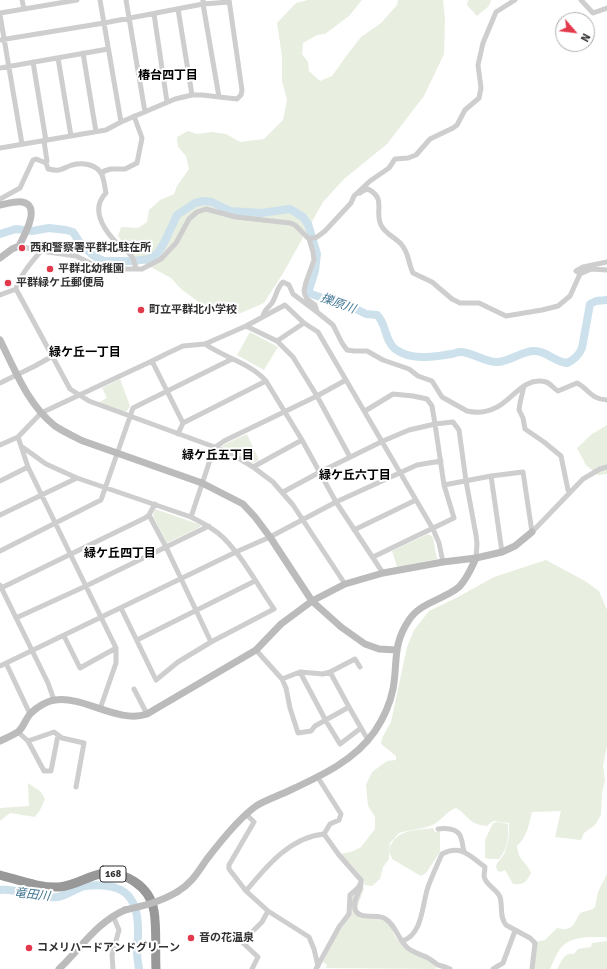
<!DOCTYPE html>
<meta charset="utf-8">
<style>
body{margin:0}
#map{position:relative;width:607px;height:969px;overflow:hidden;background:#fff;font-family:Signika,sans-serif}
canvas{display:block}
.north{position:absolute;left:555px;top:12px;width:40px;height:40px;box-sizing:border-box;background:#fff;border:1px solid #adadad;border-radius:50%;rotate:118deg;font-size:11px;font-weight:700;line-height:16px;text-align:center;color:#313131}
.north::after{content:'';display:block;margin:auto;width:14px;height:18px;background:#e2394c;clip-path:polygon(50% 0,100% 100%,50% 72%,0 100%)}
</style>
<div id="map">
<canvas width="607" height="969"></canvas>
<div class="north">N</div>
</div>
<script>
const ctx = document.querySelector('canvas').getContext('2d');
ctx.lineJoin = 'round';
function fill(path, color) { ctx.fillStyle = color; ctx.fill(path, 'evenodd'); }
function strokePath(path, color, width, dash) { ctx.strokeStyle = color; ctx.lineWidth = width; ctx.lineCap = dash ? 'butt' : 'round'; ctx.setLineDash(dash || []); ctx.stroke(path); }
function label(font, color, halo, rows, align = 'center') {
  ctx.font = font + ' Signika,"Noto Sans JP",sans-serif'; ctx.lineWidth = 4; ctx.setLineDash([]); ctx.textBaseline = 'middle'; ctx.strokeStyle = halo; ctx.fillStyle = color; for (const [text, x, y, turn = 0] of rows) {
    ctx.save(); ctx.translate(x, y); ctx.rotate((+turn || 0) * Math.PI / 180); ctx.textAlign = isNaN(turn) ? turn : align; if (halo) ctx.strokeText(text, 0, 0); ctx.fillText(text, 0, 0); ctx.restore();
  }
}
const green = new Path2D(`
 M308,0H362L349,16L325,34L317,35L303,43L302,54L308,62L309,71L320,81L332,76L347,55L361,37L381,23L397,5L398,0H443L445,19L444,54L424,96L387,144L344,179L323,202L282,275L264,303L234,316L211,311L181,289L171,278L136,259L118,236L121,227L138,228L147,222L149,210L160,200L174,194L177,186L189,169L186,156L178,147L177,137L188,131L197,134L211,132L226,134L240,142L264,139L283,120L287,100L282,81V56L277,23L296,3Z
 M468,0H491L489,6L477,16L467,5Z
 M250,332L278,347L264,370L237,355Z
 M120,379L130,406L126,412L98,403L107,398L102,388Z
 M607,425V474L598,475L586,465L577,448L592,434Z
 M247,434L259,460L252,463L221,446Z
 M155,509L201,525L200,527L167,543L153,516Z
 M428,534L433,537L437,559L397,567L392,551Z
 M546,560L585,581L599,591L607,610V746L603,766L605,780L602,793L601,815L595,825L584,833L581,840L555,837L561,811L532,812C529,824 527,837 517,846C519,863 526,860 531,873C526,882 525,885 513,884L505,870L500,872L497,870C494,862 501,861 504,854C509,843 509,835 509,823L493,821L487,826C467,824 470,816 456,808C445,812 440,823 430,826C421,829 409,830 399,833L390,843L389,859L383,867L380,879L372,886L365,885C365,877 346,860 340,854L351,852L361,847L375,829V817L368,806L366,785L372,772L387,761L396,760V756L381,744L382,738L391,722L407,647L414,630L429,611L458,597L494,577Z
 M28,783L41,792L45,799L40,810L35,817L10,813L0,821V808L29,806Z
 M498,822L508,824C508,839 509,846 499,859H490L485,858V840L493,823Z
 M433,828L435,832L440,831V852L426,873L421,876L392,859L389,850C396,828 414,831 433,828Z
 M607,874V939L606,937C591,937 570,935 560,949C556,955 553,962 550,969H534L536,942L545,940L557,928C573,932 573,925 580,913L593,909L595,907L598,892Z
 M361,884L364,889L359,902L357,911C361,913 364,916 368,917C375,920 383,918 389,924C392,928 393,934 396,938C408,952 422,957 437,966L435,969L326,968L327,965L323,962L338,933L350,916V898Z
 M607,941V969H557C562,961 564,952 574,954L578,949L591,947L592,943Z`);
const river = new Path2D(`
 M0,234L16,229L32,231L49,228L66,230L73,232L82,246L94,256L104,261H134L149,259L157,254L164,243L177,215L195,203L203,201L212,202L230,211L261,213L290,209L303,217L308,224L317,254L315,271L308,293L356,309L366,314L377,315C387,324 384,340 395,349C412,361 432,357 451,354C454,354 457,352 460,352C473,352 485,363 498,362C510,361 521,352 533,351C545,350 555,362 567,363C574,360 579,355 582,348L590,304L596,301L607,300
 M0,890C20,888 39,900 57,897C67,896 75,888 85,886C121,882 138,893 138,930C139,937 136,944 137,951C137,957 138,963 139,969`);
const street = new Path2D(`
 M22,0L24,9
 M100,0L121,122
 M126,0L145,112
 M203,0V4L219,97
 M581,0L593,13L607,8
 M178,9L192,95
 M0,13L77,0
 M154,14L167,102
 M0,15L22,144
 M0,40L104,23L203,4L229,2
 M83,53L96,132
 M58,58L71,136
 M33,62L46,141
 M0,68L108,49
 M44,141L47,161L46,163
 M0,148L106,130L121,122L175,99L192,95H202L237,99L241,95L242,90L229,0
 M102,174L104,171L111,169H125L137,163L142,138L134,116
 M360,193L363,191L368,189C387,199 374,211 381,225C385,234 395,237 401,244C409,252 408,263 413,273L432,282L452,299L460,303H479L506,316L542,310L558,306L570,296L580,274
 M0,199L20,188L33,160L36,159L46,163L48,169C62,172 60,169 72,165C82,162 97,164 102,175C104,180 105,188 106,193C91,208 102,227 114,240C119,246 128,250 132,257C134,260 135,265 136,269
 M309,239L317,237L325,231L351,203L354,196L370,181L389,168L395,159L408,158L416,155L430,139L453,128L457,125L465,110L479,98L481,88L478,65L483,43L496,12L515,0
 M19,246L41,251L76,256L100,268L118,269H142L161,259L176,243L189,219L197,212L206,209L236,217L290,223L295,225L309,239L313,252L314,260L306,282L304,291L305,295L307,299L315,305L317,312L333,325L342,343L347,350L354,351H367L383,360L409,369L418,376L432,381L442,397L467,411C476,413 487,412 495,408C512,401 523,376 546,382C550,383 554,389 558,391L577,383C589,389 590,399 607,400
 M41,251C31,263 20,275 16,289L70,389L89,401L220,449L230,453L253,467L273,482L293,505L345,584
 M607,262L583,267L576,271L580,274L591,269L607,270
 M0,295L16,289
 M263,316C264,310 269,307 272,303C276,297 277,287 283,282L289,285L293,294L317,312
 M246,326L277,341L293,357L317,396L350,457
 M277,341L304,323
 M205,344C225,358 250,363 266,381L302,440L336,502L383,573
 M152,361L183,423
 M0,383L35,366L51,357
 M524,386L520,403L519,410L523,418L525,429L544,442L561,456L568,490L570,492
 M365,411L393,394L413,396L427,399L432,406L435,424L453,422L459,430L466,481L476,535L477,544L476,558
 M178,434L183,423L266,381
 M18,437L28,467L116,648V663L100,709
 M0,445L18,437L41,413L152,361L168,353L183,346L205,344L246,326L285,305L304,323L318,332L433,529L439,543L443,562
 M21,446L46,464L77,478L191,517C201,522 209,526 218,533C239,550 258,586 274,609L211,642L178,662L156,680L121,608
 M253,467L302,440
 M491,476L502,552
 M0,481L28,467
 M444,485L491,476L523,472L532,532
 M283,492L320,472L383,441L409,430L435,424L444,485L454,518L373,557
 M0,515L77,478
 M149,515L166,547L211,642
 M191,517L214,448L224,441L317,396L346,380
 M354,530L416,500
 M532,532L583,479L600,469L607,467
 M0,551L101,500L133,408L232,359
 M0,585L48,683L54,700
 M1,588L145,518L149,515L155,504
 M16,618L86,586L209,526
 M64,636L80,668L116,648
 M137,640L255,581
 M256,650L282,679L300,672L323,674L330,672L349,707L368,740
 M6,663L30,714
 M0,666L236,552L270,537L336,502L417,465L441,461
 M300,672L326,721L340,744L361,728
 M330,672L355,659L360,667
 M282,679L286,688L290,708L298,733L311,731L315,726L349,707
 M134,689L147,714
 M18,732L28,741L54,732L62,738L84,743L76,787
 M28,741L44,771H51L58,735
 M317,776L341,814L339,820L330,824L324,834
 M247,815L254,822L229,865V869L246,891L268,911L262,922L242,942L258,957L252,969
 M438,829C445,828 459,828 461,838C463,842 462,846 464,851
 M246,891C266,867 290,837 324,834L339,855L361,880C363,891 352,898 355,909C358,920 375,914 384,918C396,924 398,941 409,949C415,953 422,955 428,958C432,960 435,963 438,965C442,966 446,967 450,969
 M268,911L309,937L314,949L318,966
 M113,916L119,930L112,955L113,969
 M402,941C423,935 422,904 428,887C432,876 437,865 442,854C461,844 470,856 485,867C485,869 484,874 484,876C485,885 497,889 500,897C503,907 499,916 506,925L530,938L535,943L532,969
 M316,969L339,927L349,914L350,895L358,888L361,882
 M493,969L503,963L515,931`);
const secondary = new Path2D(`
 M0,205C6,204 16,201 22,202C42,205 24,236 19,246L12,249L0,258
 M0,340C15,370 28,405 55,426C64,432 73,436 83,441L202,483L243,504L255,517L270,537L312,601L341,627L365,644L379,649L396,650
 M0,741C6,738 14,735 19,731C24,726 26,718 31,713C37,707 47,701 55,700C85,696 118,724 147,714L256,650L281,624L312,601L345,584L383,573L443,562L476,558L502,552L515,546L532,532
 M177,892C192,883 197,873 207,859C220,842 238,819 256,806C264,801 275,797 284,793C316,778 354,762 375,731C383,719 390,704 393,689C398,662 392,645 409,620C421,602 443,600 459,587C467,579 471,569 476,558
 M59,969C81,948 97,922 125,910`);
const highway = new Path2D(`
 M0,875C19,880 40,888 59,887C74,886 86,877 100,874C124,870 150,886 154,911C157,928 155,951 156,969`);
const secondaryBridge = new Path2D(`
 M125,910C143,906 160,902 177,892`);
const markers = [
 [22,248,4,"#e2394c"],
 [50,269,4,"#e2394c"],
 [8,283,4,"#e2394c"],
 [141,310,4,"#e2394c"],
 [191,938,4,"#e2394c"],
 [29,948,4,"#e2394c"]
];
const shields = [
 [113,874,26]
];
const shieldNames = [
 ["168",113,874]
];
const poiNames = [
 ["西和警察署平群北駐在所",30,248],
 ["平群北幼稚園",58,269],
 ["平群緑ケ丘郵便局",16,283],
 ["町立平群北小学校",149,310],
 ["音の花温泉",199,938],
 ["コメリハードアンドグリーン",37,948]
];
const neighbourhoodNames = [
 ["椿台四丁目",168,76],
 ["緑ケ丘一丁目",85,353],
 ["緑ケ丘五丁目",218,456],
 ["緑ケ丘六丁目",355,476],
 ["緑ケ丘四丁目",120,554]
];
const waterNames = [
 ["擽原川",338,304,20],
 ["竜田川",32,895,7]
];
fill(green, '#e8eee0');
strokePath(river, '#cde1ec', 8);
strokePath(street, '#cecece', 5);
strokePath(secondary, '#bbb', 7);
strokePath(highway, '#989898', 9);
strokePath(secondaryBridge, '#bbb', 7);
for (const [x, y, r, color] of markers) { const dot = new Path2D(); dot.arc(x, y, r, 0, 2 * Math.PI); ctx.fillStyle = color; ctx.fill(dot); strokePath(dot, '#fff', 1.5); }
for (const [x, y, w] of shields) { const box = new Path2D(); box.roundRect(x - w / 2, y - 8, w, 16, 3); ctx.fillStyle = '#fff'; ctx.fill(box); strokePath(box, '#313131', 1); }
label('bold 10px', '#313131', null, shieldNames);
label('bold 11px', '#313131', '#fff', poiNames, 'left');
label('bold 12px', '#000', '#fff', neighbourhoodNames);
label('italic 12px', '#407693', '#fff', waterNames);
</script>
